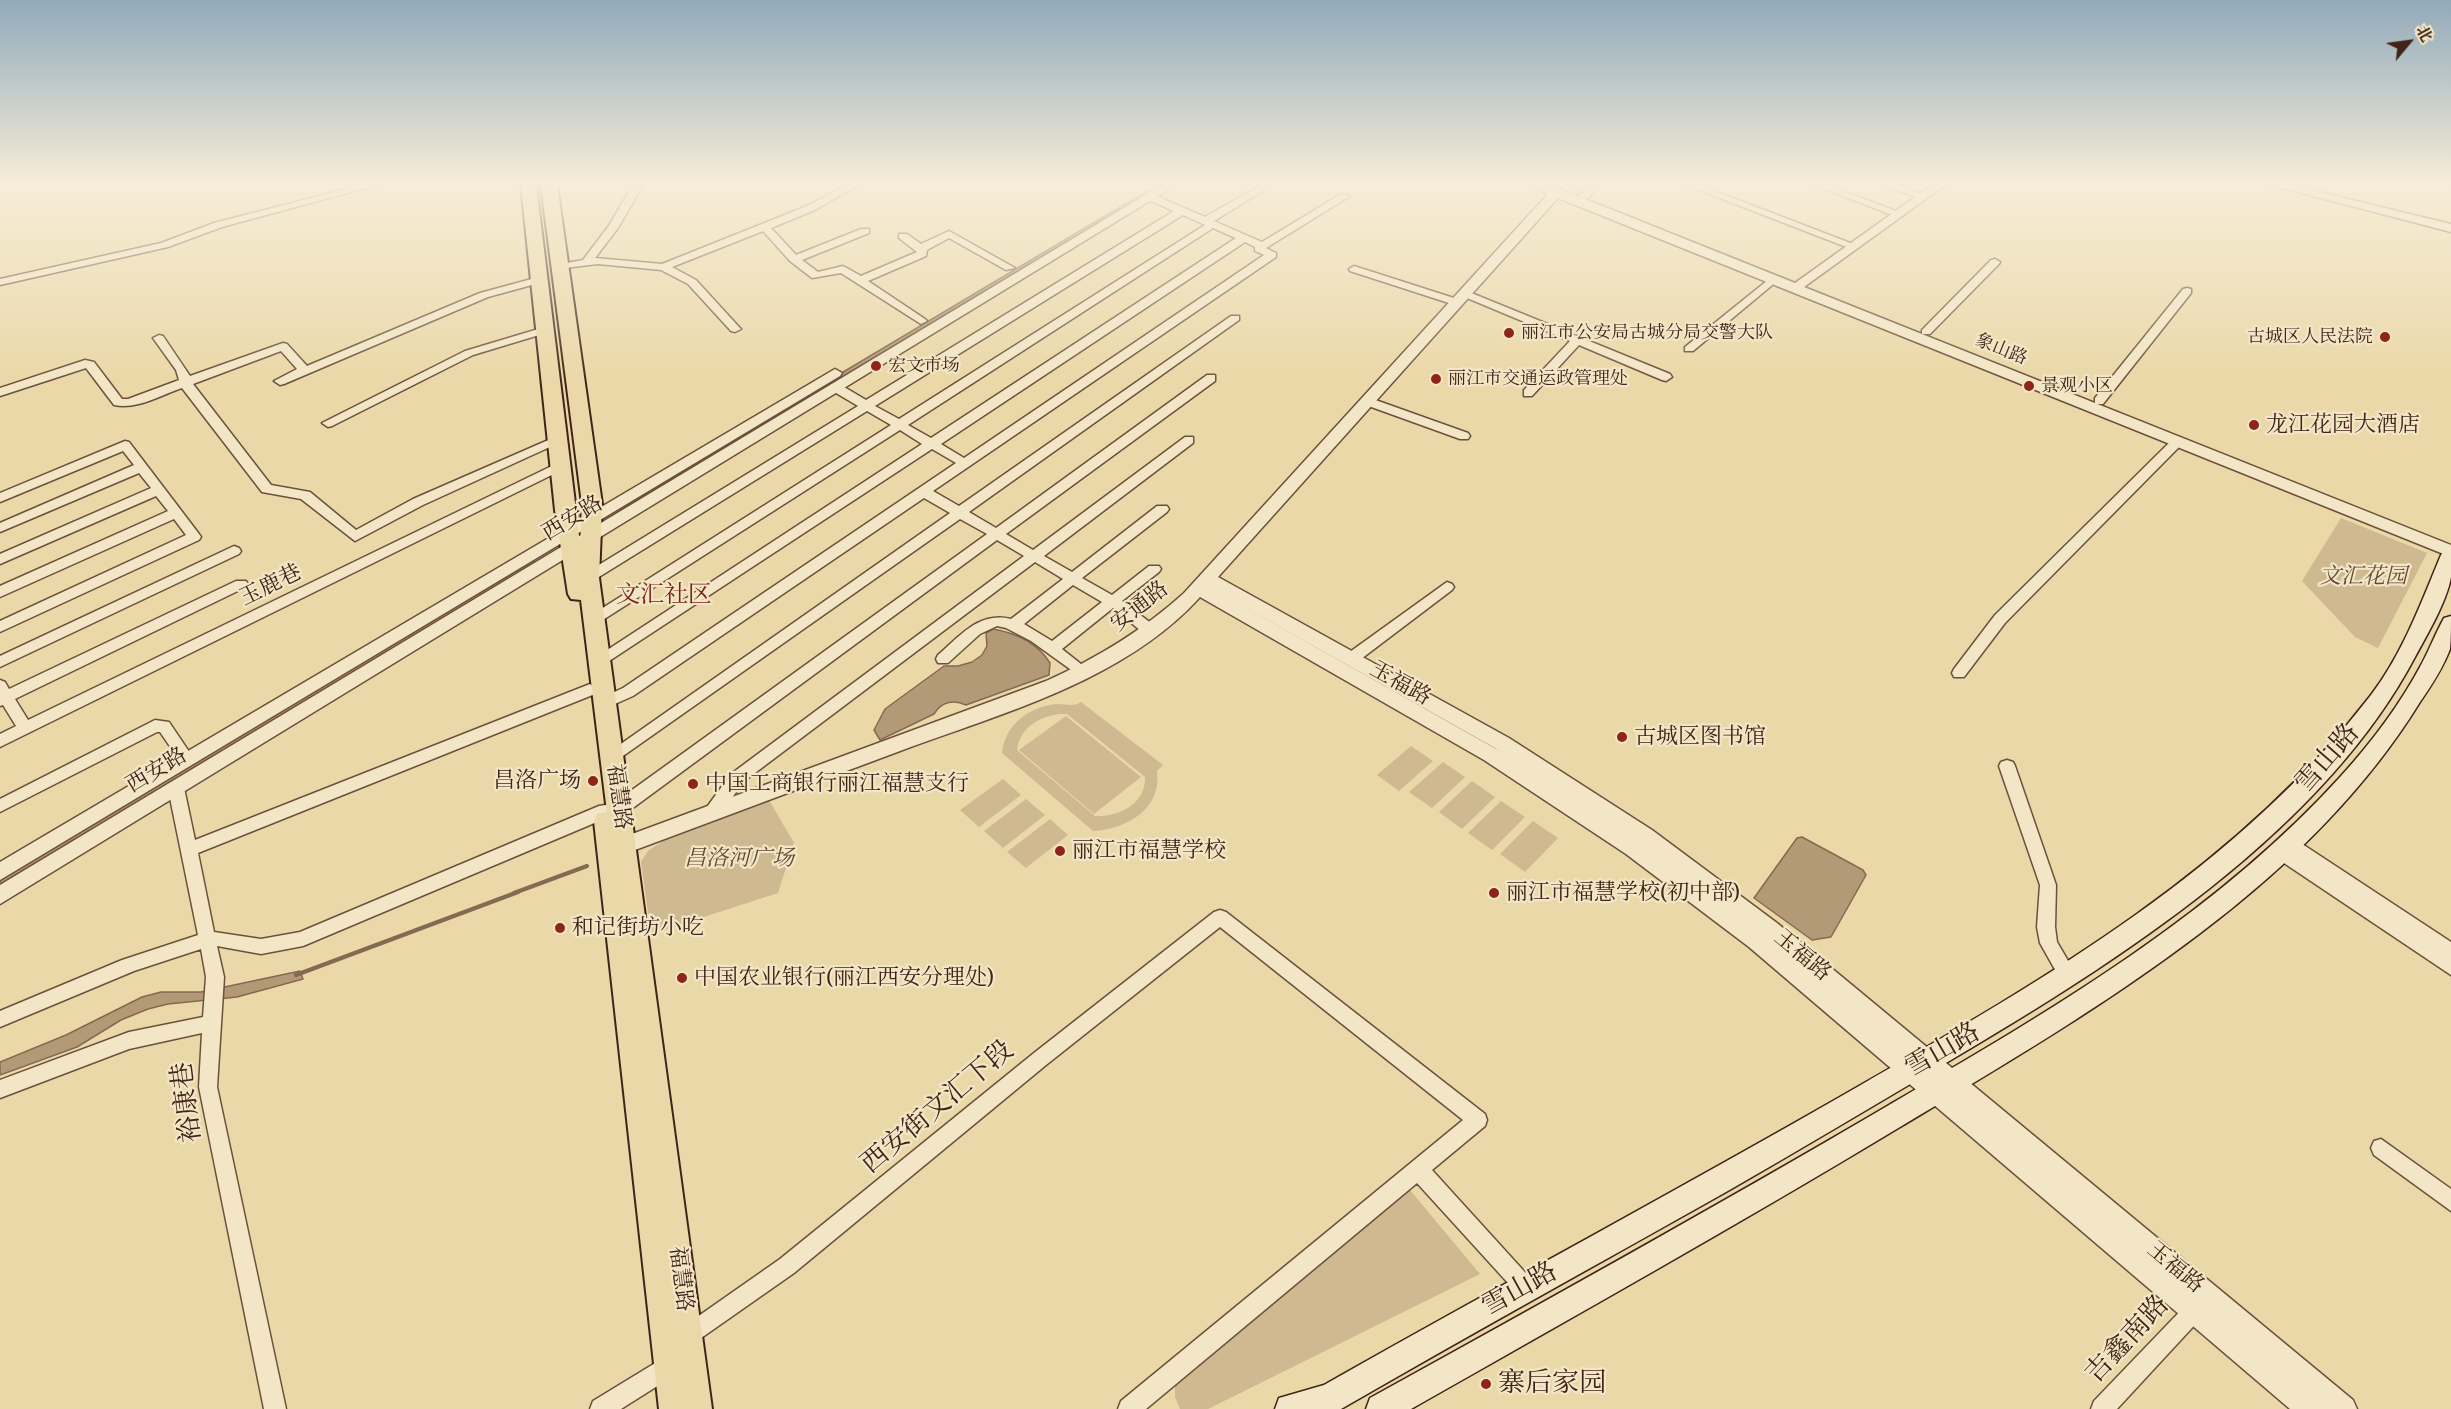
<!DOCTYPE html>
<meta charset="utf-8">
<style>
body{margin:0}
#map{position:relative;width:2451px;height:1409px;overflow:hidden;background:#ebd8a8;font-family:"Gentium Book Plus","Noto Serif SC",serif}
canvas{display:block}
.north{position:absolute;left:2379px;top:12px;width:60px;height:60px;-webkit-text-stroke:4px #f2e6c6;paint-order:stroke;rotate:61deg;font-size:16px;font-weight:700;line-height:24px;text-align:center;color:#422318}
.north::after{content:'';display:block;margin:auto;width:21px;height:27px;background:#422318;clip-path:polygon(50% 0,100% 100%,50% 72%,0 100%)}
</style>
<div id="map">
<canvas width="2451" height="1409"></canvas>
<div class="north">北</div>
</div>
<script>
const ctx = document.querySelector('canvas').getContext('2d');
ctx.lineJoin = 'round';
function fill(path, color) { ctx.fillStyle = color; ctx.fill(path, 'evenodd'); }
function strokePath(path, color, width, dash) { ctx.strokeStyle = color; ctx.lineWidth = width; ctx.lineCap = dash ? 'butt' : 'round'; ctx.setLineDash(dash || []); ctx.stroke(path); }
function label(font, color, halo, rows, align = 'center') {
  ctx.font = font + ' "Gentium Book Plus","Noto Serif SC",serif'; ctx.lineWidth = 4.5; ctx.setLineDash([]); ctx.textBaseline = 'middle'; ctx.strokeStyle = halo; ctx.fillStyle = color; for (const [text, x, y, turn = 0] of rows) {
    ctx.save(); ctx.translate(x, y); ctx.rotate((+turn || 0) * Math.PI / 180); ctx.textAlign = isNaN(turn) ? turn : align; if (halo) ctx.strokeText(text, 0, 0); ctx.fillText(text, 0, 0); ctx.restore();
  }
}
const green = new Path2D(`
 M2341,518L2427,553L2378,648L2355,637L2302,581Z
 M1081,702L1163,765L1157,771C1162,809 1127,829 1093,831L1002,753C1005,724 1030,706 1058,704C1067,704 1074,707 1081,702ZM1059,714H1067L1145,777C1146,804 1119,817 1095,816L1017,750C1020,728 1038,717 1059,714Z
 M1066,716L1141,777L1094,814L1019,750Z
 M1411,746L1433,761L1399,791L1377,775Z
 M1443,762L1465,777L1432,808L1409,792Z
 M1003,779L1021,795L979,827L960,810Z
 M1472,781L1495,797L1462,829L1439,812Z
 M1026,799L1045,815L1003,848L984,831Z
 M769,800L794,843L778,893L651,934L641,862L648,851L663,841Z
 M1501,801L1525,817L1492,850L1468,833Z
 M1050,819L1068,835L1026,868L1007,852Z
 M1533,821L1558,838L1525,872L1500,854Z
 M1410,1190L1480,1274L1208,1409H1180L1175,1397V1384Z`);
const water = new Path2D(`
 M1157,185H1164L626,507L625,502Z
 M532,557L535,563L0,886V877Z
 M993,629C1016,633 1037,642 1050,663L1049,675L966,705C953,699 941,702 934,714L880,740L874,730L885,709L944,666H958L972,662L982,655L987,646L986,633Z
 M1802,837L1863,870L1866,875L1831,937L1812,940L1754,898L1797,838Z
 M300,971L303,979L237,997L168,1004L148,1009L121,1020L77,1047L0,1075V1062L66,1035L142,997L161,992H201Z`);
const streamFar1 = new Path2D(`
 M514,893L587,866`);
const stream = new Path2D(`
 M296,975L518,892`);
const minor = new Path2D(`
 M362,185H377L222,227L168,247L0,285V279L161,243L214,223Z
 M633,185H643L618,228L595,258L662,264L807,206L847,185H859L815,210L771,228L796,255L861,229H869V233L802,260L818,272L843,266L861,276L917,252L899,238V234H907L921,244L949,231L1015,268L1006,270L949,238L927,250L926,256L868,281L925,319L927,321L921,324L841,273L812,278L790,261L763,231L672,267L696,280L739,327L741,329L735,332L731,331L688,284L661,270L598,264L556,269V265L583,260L608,227Z
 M1261,185H1272L1214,221L1262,242L1341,194L1350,196L1266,248L1276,253V257L933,491L959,506L1231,316H1239V320L969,512L996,528L1207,375H1215V381L1006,534L1033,550L1185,437H1193V443L1044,556L1072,572L1157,506H1167L1169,509L1167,512L1082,578L1112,595L1149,566H1159L1161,569L1159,572L1122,601L1156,627L1158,631L1156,635H1146L1113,608L1062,649L1086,668L1088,672L1081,677L1031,641L1006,628L997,626L980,634L948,663H938L936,659L938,655C960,636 979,611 1011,619L1063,579L1035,562L743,782L719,817L713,818L707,817L705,812L707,807L731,774L1024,556L997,540L626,813L620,814L614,813L612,808L614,803L987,534L960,519L613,763L608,761L605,757L608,753L950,513L924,498L633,696L606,708L599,702L601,698L623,688L956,463L932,449L600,667L593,662L595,658L922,444L900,430L595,625L590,624L588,620L590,616L891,425L867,411L594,580H584L582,577L584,574L858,406L831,390V384H839L866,400L1174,211L1146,199V195H1154L1205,217ZM1183,215L1205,225L899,419L875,406ZM1213,228L1236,238L931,438L908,425ZM1245,242L1255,247V251L1264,255L964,458L941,444ZM1073,585L1102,602L1052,641L1024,624Z
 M1588,185H1598L1588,198H1580L1579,196Z
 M1686,185H1699L1858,246L1849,248Z
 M1814,185H1827L1904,214L1895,216Z
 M1884,185H1898L1927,196L1918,198Z
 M1995,259L2000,262L1999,264L1930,334H1922V330L1991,260Z
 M1354,266L1460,300L1462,302L1456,305L1452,304L1350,271L1349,269Z
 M1773,276L1777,277V281L1693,351H1685V347Z
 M539,277L544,280L543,282L488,297L284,384L280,385L274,381L297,369L281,351L193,384L271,485L310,492L356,530L413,499L553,438H561L563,441L423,505L355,541L301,499L262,492L182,388C161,395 137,410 114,405L86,368L0,396V388L85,360L94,362L122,399H128L179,380L176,370L153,338L159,335L163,336L190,376L283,343L287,344L307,366L480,293Z
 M2187,288L2191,289V293L2103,404H2095V398L2183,289Z
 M1464,290L1670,374L1672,377L1666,381L1662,380L1579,345L1532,396H1524V390L1570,341L1460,295V291Z
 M545,327L551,330L549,332L473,355L332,426L328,427L322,423L465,351Z
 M1367,397L1468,433L1470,436L1468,439H1460L1363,404L1361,401Z
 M2178,437L2184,441L2182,444L2005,623L1964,677H1954L1952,673L1954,669L1995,615L2174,438Z
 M125,441L129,442L199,534L201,537L199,540L0,632V621L186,535L174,519L0,597V586L168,511L156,496L0,564V554L151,488L139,473L0,532V523L134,465L123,451L0,502V493Z
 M560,462L564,463V469L0,747V734L16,726L3,705L0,706V680L5,682L9,689L236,581H246L248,584L246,587L15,699L28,720Z
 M234,546L239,548L241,551L239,554L0,667V656Z
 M1447,582L1452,584L1454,587L1452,590L1357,662H1347L1345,658L1347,654Z
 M590,684L597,690L595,694L198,853L214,932L261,939L300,932L599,806L605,805L611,806L613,811L611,816L303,946L261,954L217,946L224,977L217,1087L286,1409H264L199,1087L202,1033L129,1049L0,1098V1080L129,1032L203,1017L206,977L201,949L134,971L0,1027V1011L122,960L198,935L168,788L170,784H182L184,788L195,840Z
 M155,720L169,722L192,756L195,760L192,764H182L160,732H157L0,812V799Z
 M2007,760L2013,762L2015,766L2056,885L2055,927L2057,942L2077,976L2074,982L2068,984L2062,982L2040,943L2037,927L2040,885L1999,766L2001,762Z
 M2290,836L2451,942V975L2275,857L2273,852L2275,847L2283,846L2284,838Z
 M1220,910L1226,912L1485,1114L1487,1120L1485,1126L1432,1170L1532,1280L1535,1287L1532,1294L1525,1297L1518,1294L1417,1183L1146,1409H1118L1121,1401L1463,1120L1220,927L1046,1065L794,1273L694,1343L687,1347L680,1343L676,1336L680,1329L780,1259L1034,1053L1214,912Z
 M2381,1139L2451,1189V1211L2374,1155L2371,1148L2374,1141Z
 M2196,1299L2203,1302L2206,1309L2203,1316L2117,1409H2091L2094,1401L2189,1302Z
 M670,1354L678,1357L681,1365L678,1373L621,1409H590L593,1401Z`);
const tertiary = new Path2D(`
 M1162,185H1176L0,904V885Z
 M1531,185H1547L1560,189L1795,283L1932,185H1945L1804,287L2451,545V557L1558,198L1218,577L1509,738L1652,830L1777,923L2353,1400L2357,1409H2290L1749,947L1626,854L1484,760L1200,597C1124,681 1002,713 900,751C806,786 713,821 619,856L612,858L605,856L602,850L605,844L1046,681C1097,658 1142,631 1184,593L1548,194ZM1209,587L1495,748L1562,792L1498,750Z
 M2271,185H2290L2451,224V232Z
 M835,369L842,373L840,376L0,880V862Z`);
const secondary = new Path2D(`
 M2451,549C2451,558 2451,569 2451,577C2447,601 2427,635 2415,657C2323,832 2117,962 1951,1060C1876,1104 1801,1149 1726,1192C1598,1264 1469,1335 1341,1409H1275L1279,1398L1324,1385C1502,1284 1682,1188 1859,1086C2047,978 2237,869 2371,695C2403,653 2421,603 2441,555L2444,550Z
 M2451,616C2451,626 2451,639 2450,649C2443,668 2431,686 2420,702C2364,793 2284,870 2199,934C2104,1006 2002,1066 1900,1127C1739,1224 1575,1316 1411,1409H1366L1370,1398C1544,1302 1717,1206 1889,1105C2050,1011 2214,916 2341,776C2371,743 2399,706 2420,667C2429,651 2435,634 2444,618Z`);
const primary = new Path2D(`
 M521,185H536L580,544L582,504L541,185H557L602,504L599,578L712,1409H659L594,821L597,814L607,812L581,600L571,599L568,594L555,510Z`);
const markers = [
 [1509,333,6,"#8f2418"],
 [2385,337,6,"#8f2418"],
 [876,366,6,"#8f2418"],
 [1436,379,6,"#8f2418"],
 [2029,386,6,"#8f2418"],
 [2254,425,6,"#8f2418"],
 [1622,737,6,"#8f2418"],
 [593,781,6,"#8f2418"],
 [693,784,6,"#8f2418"],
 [1060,851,6,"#8f2418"],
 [1494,893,6,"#8f2418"],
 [560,928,6,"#8f2418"],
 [682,978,6,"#8f2418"],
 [1486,1384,6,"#8f2418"]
];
const farPoinames = [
 ["丽江市公安局古城分局交警大队",1521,333],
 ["古城区人民法院",2373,337,"right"],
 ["宏文市场",888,366],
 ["丽江市交通运政管理处",1448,379],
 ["景观小区",2041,386]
];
const farStreetnames = [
 ["象山路",2001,350,22]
];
const poiNames = [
 ["龙江花园大酒店",2266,425],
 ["古城区图书馆",1634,737],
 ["昌洛广场",581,781,"right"],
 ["中国工商银行丽江福慧支行",705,784],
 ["丽江市福慧学校",1072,851],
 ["丽江市福慧学校(初中部)",1506,893],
 ["和记街坊小吃",572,928],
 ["中国农业银行(丽江西安分理处)",694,978]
];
const streetNames = [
 ["西安路",573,519,-31],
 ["玉鹿巷",271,586,-26],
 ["安通路",1140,607,-38],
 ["玉福路",1400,684,29],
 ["西安路",157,771,-31],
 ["福慧路",618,797,82],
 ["玉福路",1802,956,40],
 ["玉福路",2175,1268,40],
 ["福慧路",680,1279,83]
];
const parkNames = [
 ["文汇花园",2363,577],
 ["昌洛河广场",739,859]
];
const neighbourhoodNames = [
 ["文汇社区",664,596]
];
const nearStreetnames = [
 ["雪山路",2328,759,-49],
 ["雪山路",1943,1051,-30],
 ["裕康巷",188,1102,-97],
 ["西安街文汇下段",938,1108,-40],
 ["雪山路",1520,1290,-29],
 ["吉鑫南路",2128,1340,-47]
];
const nearPoinames = [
 ["寨后家园",1498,1384]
];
fill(green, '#ceb990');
fill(water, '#b29a77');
strokePath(water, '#856a51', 1.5);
strokePath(streamFar1, '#856a51', 4);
strokePath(stream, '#856a51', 4.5);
strokePath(minor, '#6c503c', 3);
strokePath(tertiary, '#6c503c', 3);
strokePath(secondary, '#422318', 3);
strokePath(primary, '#422318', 4);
fill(minor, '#f2e6c6');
fill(tertiary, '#f2e6c6');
fill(secondary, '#f2e6c6');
fill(primary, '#ebd8a8');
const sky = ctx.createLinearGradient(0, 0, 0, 382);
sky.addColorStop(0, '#92aabb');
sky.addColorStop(0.48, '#f6edd8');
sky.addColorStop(1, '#f6edd800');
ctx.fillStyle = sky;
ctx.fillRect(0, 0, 2451, 382);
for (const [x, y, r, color] of markers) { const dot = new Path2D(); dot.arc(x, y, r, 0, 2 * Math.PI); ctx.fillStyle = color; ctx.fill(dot); strokePath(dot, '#f2e6c6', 2); }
label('18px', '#422318', '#f2e6c6', farPoinames, 'left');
label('18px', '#422318', '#f2e6c6', farStreetnames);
label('22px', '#422318', '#f2e6c6', poiNames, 'left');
label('22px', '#422318', '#f2e6c6', streetNames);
label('italic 22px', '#654836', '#f2e6c6', parkNames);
label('24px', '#7a1f14', '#f2e6c6', neighbourhoodNames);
label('27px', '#422318', '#f2e6c6', nearStreetnames);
label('27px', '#422318', '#f2e6c6', nearPoinames, 'left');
</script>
